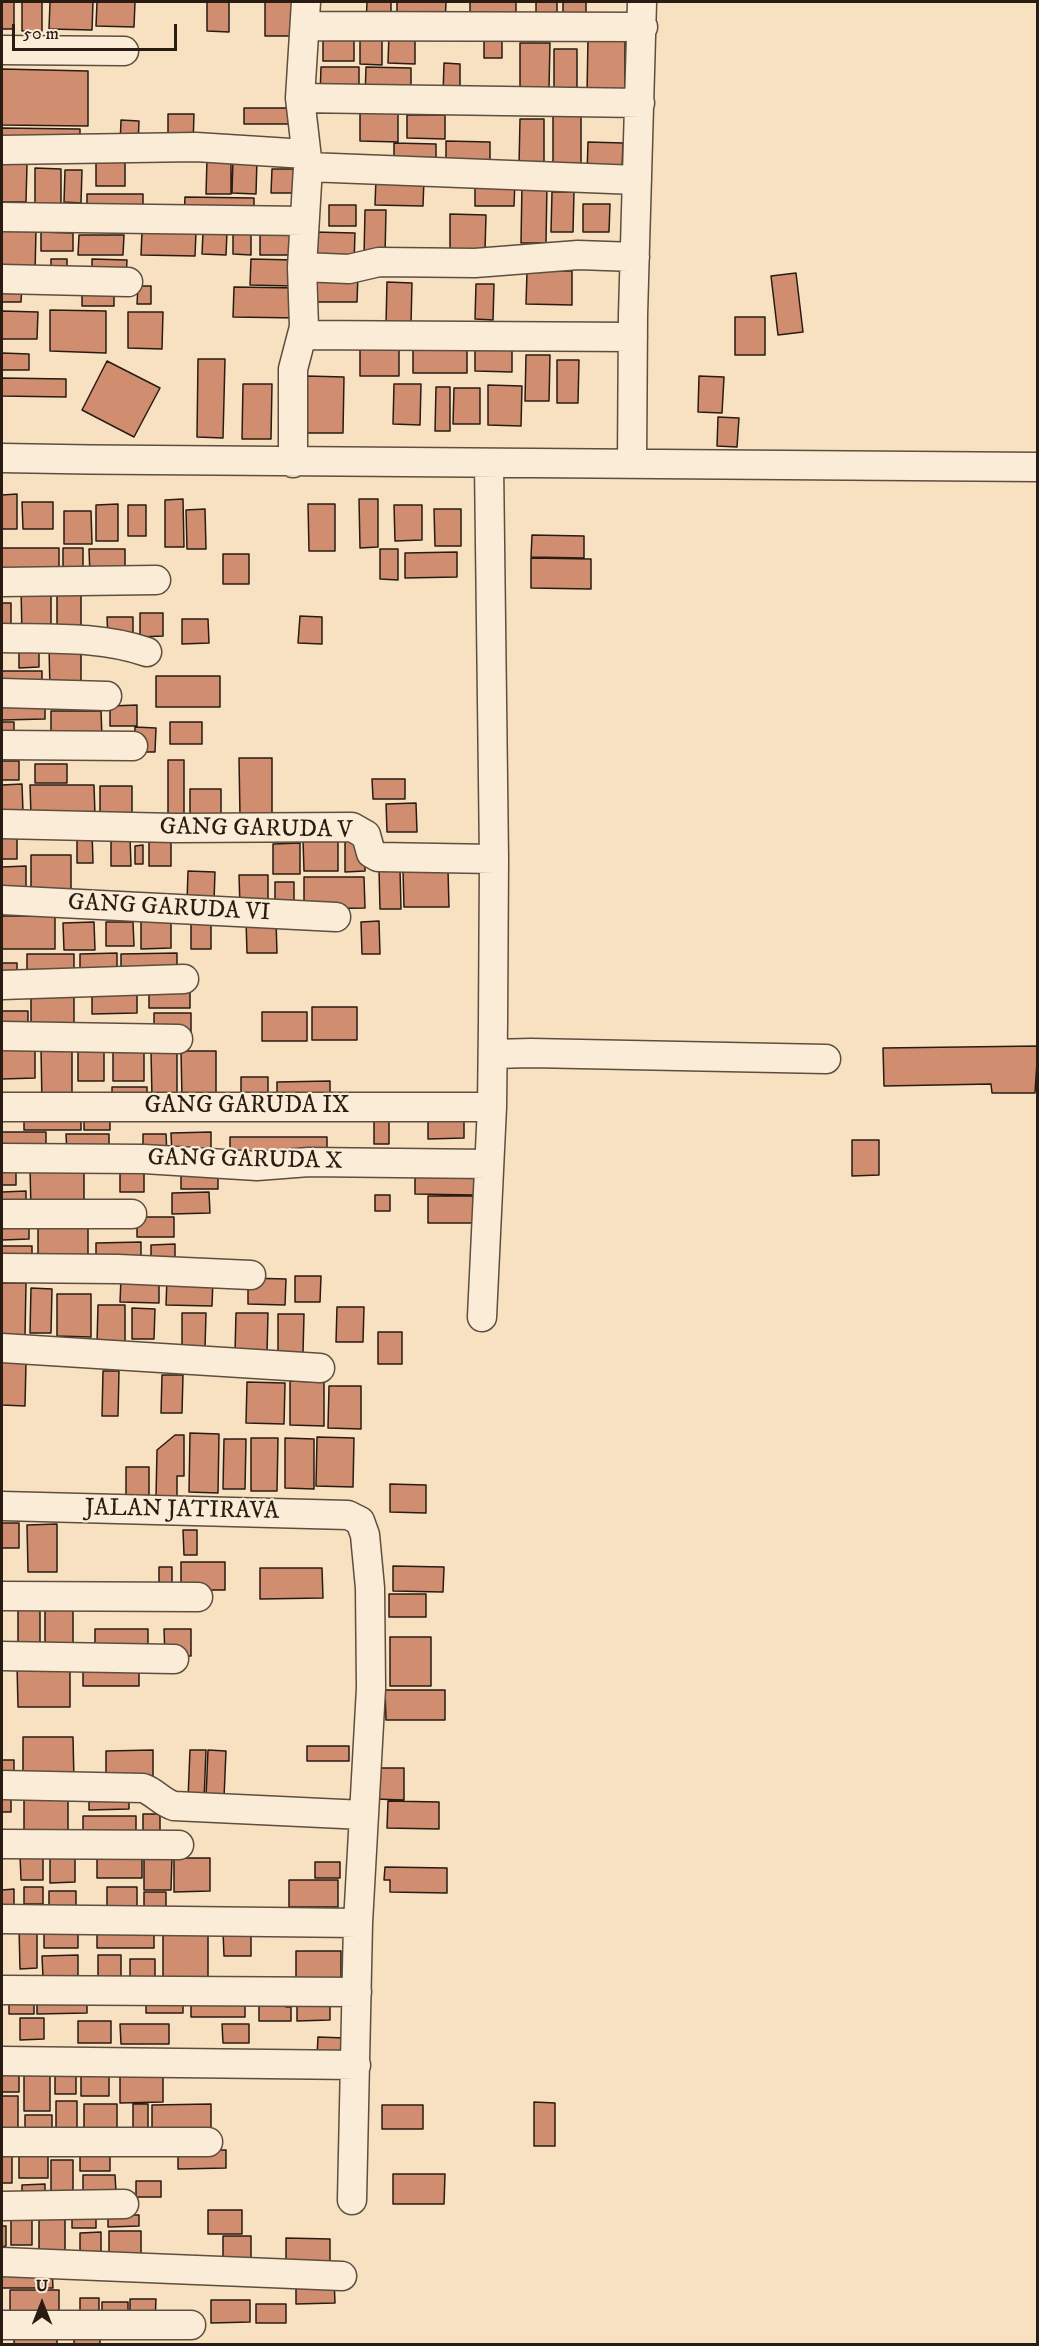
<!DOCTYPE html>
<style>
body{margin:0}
#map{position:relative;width:1039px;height:2346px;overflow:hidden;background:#f8e1c0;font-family:"IM FELL DW Pica",serif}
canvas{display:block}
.frame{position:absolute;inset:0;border:3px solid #291d13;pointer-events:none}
.north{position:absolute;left:12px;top:2274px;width:60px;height:60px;-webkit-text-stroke:4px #faecd6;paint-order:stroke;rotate:0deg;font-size:16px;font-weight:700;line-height:24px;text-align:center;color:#291d13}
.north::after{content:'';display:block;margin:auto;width:21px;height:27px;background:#291d13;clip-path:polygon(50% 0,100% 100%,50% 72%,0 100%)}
.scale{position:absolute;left:12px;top:24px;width:165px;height:27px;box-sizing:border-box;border:3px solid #291d13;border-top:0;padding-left:8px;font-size:18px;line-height:21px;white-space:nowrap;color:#291d13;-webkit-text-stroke:4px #faecd6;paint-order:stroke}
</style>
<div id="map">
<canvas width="1039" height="2346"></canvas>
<div class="frame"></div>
<div class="north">U</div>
<div class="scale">50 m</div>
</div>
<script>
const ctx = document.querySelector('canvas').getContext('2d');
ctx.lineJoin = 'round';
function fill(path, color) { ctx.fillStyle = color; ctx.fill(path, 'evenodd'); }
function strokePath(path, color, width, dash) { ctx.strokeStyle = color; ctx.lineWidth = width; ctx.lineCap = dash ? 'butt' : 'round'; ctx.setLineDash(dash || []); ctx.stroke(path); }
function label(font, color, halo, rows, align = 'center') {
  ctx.font = font + ' "IM FELL DW Pica",serif'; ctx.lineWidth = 4.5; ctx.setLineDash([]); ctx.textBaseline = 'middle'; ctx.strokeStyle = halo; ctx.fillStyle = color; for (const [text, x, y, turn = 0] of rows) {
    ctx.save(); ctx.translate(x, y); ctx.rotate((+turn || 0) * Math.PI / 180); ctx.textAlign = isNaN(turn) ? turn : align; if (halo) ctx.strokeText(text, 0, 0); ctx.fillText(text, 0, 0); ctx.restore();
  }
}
const building = new Path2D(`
 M2,2H14V29H2Z
 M22,2H42V31H22Z
 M50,2H93L92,30L49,29Z
 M97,2H135L134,27L96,26Z
 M207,2H229V32L207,31Z
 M265,2H297V36H265Z
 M367,2H391V26H366Z
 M397,2H446L445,26L397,25Z
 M470,2H516V20H470Z
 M536,2H557V20H536Z
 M563,2H586V18H563Z
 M323,33H354V61H323Z
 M360,34H382V65L360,64Z
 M389,34L415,35V64L388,63Z
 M588,37L625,38V94H587Z
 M484,38H502V58H484Z
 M520,43H550L549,88H520Z
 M554,49H577V91H554Z
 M444,63L460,64V95H443Z
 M321,67H359V97L320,96Z
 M366,67L411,68V97H365Z
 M2,69L88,71V126L2,125Z
 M244,108H298V124H244Z
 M360,111H398V142L360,141Z
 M168,114H194L193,144L168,143Z
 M407,115H445V139L407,138Z
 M553,116H581V173H553Z
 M520,119H544V167L519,166Z
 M121,120L139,121L138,147L120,146Z
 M2,128L80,129V147L2,146Z
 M446,141L490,142V162H446Z
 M588,142L623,143L622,169L587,174Z
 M394,143L436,144V165L394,164Z
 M207,159H231V194H206Z
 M233,159H257L256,194L232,193Z
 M96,160L125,161V186H96Z
 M2,164H27L26,202H2Z
 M35,168L61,169V209L35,208Z
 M272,169H301V193H271Z
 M65,170H82L81,203L64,202Z
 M376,178L424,179L423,206L375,205Z
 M475,179L515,180L514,206H475Z
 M522,184H547L546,243H521Z
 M552,192H574L573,232H551Z
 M87,194H143V214L87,213Z
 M185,197L254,198V219L184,218Z
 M583,204H610L609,232H583Z
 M329,205H356V226H329Z
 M365,210H386L385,256H364Z
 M450,214L486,215L485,250H450Z
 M2,229H36L35,274L2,273Z
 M142,231L196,232L195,256L141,255Z
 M41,232L73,233V251H41Z
 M203,232H227L226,255L202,254Z
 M233,232H251V255L233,254Z
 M260,232L294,233L293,255H260Z
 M314,232L355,233L354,264L314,263Z
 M79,235H124L123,255H78Z
 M51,259H67V276H51Z
 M92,259L127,260L126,278L92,277Z
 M251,259L294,260L293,286L250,285Z
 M527,271H572V305L526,304Z
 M316,273L358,274L357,302H316Z
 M796,273L803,332L778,335L771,276Z
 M387,282L412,283L411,324H386Z
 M2,284H22L21,302H2Z
 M476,284H494L493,320L475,319Z
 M138,286H151V304H137Z
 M82,287L114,288V306H82Z
 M234,287L300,288L299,318L233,317Z
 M50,310L106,311V353L50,351Z
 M2,311L38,312L37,339H2Z
 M128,312H163L162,349L128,348Z
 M735,317H765V355H735Z
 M360,346H399V376H360Z
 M413,347L467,348V373H413Z
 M475,349H512V372L475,371Z
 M2,353L29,354V370H2Z
 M526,355H550L549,401H525Z
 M198,359H225L223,438L197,437Z
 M557,360H579L578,403H557Z
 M107,361L160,388L134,437L82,410Z
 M307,376L344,377L343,433H306Z
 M699,376L724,377L722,413L698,412Z
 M2,378L66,379V397L2,396Z
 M243,384H272L271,439H242Z
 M394,384H421L420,425L393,424Z
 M488,385L522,386L521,426L488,425Z
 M436,387H450V431H435Z
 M454,388H480V424H453Z
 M718,417L739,418L737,447L717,446Z
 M17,494V529H2V495Z
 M183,499L184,547H165V500Z
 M359,499H378V547L360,548Z
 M22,502H53V529H23Z
 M118,504V541H96V505Z
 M308,504H335V551H309Z
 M128,505H146V536H128Z
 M394,505H422V540L395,541Z
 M205,509L206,549H187L186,510Z
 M434,509H461V546H435Z
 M64,511H91L92,544H64Z
 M532,535L584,536V558L531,557Z
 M2,548H59V578H2Z
 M63,548H83V575L63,576Z
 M89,549H125V574L90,575Z
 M380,549H398V580L380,579Z
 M457,552V577L405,578V553Z
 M223,554H249V584H223Z
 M531,558L591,559V589L531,588Z
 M21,588H51V635L22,636Z
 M57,590H81V638H57Z
 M2,603H11V624L2,625Z
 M140,613H163V636L140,637Z
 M300,616L322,617V644L298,643Z
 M107,617H133V637H108Z
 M182,619H208L209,643L182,644Z
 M39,640V667L19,668V641Z
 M49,646H81V691H50Z
 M2,671H42V687L2,688Z
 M156,676H220V707H156Z
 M2,701H45V719L2,720Z
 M137,705V726H110V706Z
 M51,711H101L102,737L51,738Z
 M2,722H14V741H2Z
 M170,722H202V744H170Z
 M135,727L156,728L155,752H135Z
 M239,758H272V817H240Z
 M168,760H184V817L168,818Z
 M2,761H19V780H2Z
 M35,764H67V783H35Z
 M372,779H405V799H373Z
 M22,784L23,812H2V785Z
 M30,785H94L95,816H31Z
 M100,786H132V817H100Z
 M190,789H221V819H190Z
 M416,803L417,832H387L386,804Z
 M2,830H17V859H2Z
 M77,831H92L93,863H77Z
 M111,836H130L131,866H111Z
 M149,836H171V866H149Z
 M338,839V871H304L303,840Z
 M345,840H365V871L345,872Z
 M300,843V874H273V844Z
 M143,845V864H135V846Z
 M31,855H71V895H31Z
 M26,866V896H2V867Z
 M379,869H400L401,909H380Z
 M403,870H448L449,907H404Z
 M188,871L215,872L214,901H187Z
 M239,875H268V906L240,907Z
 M304,877H364L365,908L304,909Z
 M275,882H294V903H275Z
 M2,916H55V949H2Z
 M191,918H211V949H191Z
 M141,920H171V948L141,949Z
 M246,920H276L277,953H247Z
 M379,921L380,954H362L361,922Z
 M94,922L95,950H64L63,923Z
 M106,922H133L134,946H106Z
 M117,953V977H80V954Z
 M177,953V975H121V954Z
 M27,954H74V980H27Z
 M2,963H17V982H2Z
 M190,984V1008H149V985Z
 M92,988H137V1013L92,1014Z
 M31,992H74V1031H31Z
 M312,1007H357V1040H312Z
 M2,1011H28V1034H2Z
 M262,1012H307V1041H262Z
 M154,1013H191V1037H154Z
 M35,1043V1078L2,1079V1044Z
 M144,1045V1081H113V1046Z
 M1038,1046L1035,1093H992L991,1084L884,1086L883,1048Z
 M41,1048H72V1104H42Z
 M78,1048H104V1081H78Z
 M151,1051H177V1098H152Z
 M181,1051H216V1098H182Z
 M241,1077H268V1101H241Z
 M330,1081V1106H277V1082Z
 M112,1087H147V1105H112Z
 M24,1110H81V1130H24Z
 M84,1110H110V1130H84Z
 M428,1113H464V1138L428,1139Z
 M374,1114H389V1144H374Z
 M2,1132H46V1152H2Z
 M211,1132V1156H172L171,1133Z
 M66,1134H109V1155H67Z
 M143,1134H166L167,1155H143Z
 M230,1137H327V1159H230Z
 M852,1140H879V1175L852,1176Z
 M120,1165H144V1192H120Z
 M2,1167H16V1185H2Z
 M30,1168H84V1210H31Z
 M181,1170H218V1189H181Z
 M415,1173H474V1195L415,1194Z
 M26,1191V1211H2V1192Z
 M209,1192L210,1213L172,1214V1193Z
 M375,1195H390V1211H375Z
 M428,1196H473L474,1223H428Z
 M137,1217H174V1237H137Z
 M2,1218H29V1239L2,1240Z
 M88,1218V1262H38V1219Z
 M141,1242V1265H96V1243Z
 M175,1244V1262H151V1245Z
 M2,1246H32V1266H2Z
 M295,1276H321L320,1302H295Z
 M121,1278L159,1279V1303L120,1302Z
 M167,1278L213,1279L212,1306L166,1305Z
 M248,1278L286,1279L285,1305L248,1304Z
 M2,1283H26L25,1336L2,1335Z
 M31,1288L52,1289L51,1333H30Z
 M57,1294H91V1337L57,1336Z
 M98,1305H125V1343H97Z
 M337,1307H364L363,1342H336Z
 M132,1308L155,1309L154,1339H132Z
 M182,1313H206L205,1348L182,1347Z
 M236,1313H268L267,1353L235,1352Z
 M278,1314H304L303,1354H278Z
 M378,1332H402V1364H378Z
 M2,1360L26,1361L25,1406L2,1405Z
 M103,1371H119L118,1416H102Z
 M162,1375H183L182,1413H161Z
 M290,1381L324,1382V1426L290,1425Z
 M247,1382L285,1383L284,1424L246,1423Z
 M329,1386H361V1429L328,1428Z
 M190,1433L219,1434L218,1493L189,1492Z
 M175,1435H184V1476H177V1498L156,1497L157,1450Z
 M317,1437L354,1438L353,1487L316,1486Z
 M251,1438H278L277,1491H251Z
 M285,1438L314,1439V1489L285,1488Z
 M224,1439H246L245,1489H223Z
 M126,1467H149V1496H126Z
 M390,1484L426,1485V1513L390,1512Z
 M2,1523H19V1548H2Z
 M57,1524V1572H28L27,1525Z
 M183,1530H197V1555H184Z
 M181,1562H225V1590H181Z
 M393,1566L444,1567L443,1592L393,1591Z
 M159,1567H172V1593L159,1594Z
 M260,1568H322L323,1598L260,1599Z
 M389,1594H426V1617H389Z
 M40,1602V1645H18V1603Z
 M45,1602H73V1646H45Z
 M95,1629H148V1647H95Z
 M164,1629H191V1656H165Z
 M390,1637H431V1686H390Z
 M70,1663V1707H18L17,1664Z
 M139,1664V1686H83V1665Z
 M385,1690H445V1720H386Z
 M23,1737H73L74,1782H23Z
 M307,1746H349V1761H307Z
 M153,1750V1779L106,1780V1751Z
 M190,1750H206L204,1800L188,1799Z
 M208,1750L226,1751L224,1798L206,1797Z
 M2,1760H14V1780H2Z
 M375,1768H404V1800L375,1799Z
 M89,1792H129V1809L89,1810Z
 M2,1794H11V1812H2Z
 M24,1795H68V1836H24Z
 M388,1801L439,1802V1829L387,1828Z
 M143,1814H160V1842H143Z
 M83,1816H136V1837H83Z
 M43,1854V1880H21L20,1855Z
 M142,1855V1878H97V1856Z
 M50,1856H75V1882L50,1883Z
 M144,1857H172L171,1890H144Z
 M174,1858H210V1891L174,1892Z
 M315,1862H340V1878H315Z
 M385,1867L447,1868V1893L390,1892V1880H384Z
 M289,1880H338V1907H289Z
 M24,1887H43V1904H24Z
 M107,1887H137V1915H107Z
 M14,1889V1913H2V1890Z
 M49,1891H76V1913H49Z
 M144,1892H166V1918H144Z
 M163,1924H208V1985H163Z
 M154,1925V1948H97V1926Z
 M44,1927H78V1948H44Z
 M19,1928H37V1968L20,1969Z
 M251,1930V1956H224L223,1931Z
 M296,1951H341V1987H296Z
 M78,1955V1978H43L42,1956Z
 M98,1955H121V1981H98Z
 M130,1959H155V1987H130Z
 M146,1992H183V2013H146Z
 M37,1993H87V2013L37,2014Z
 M259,1994H287L286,2007H291V2021H259Z
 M191,1995H245V2017H191Z
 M9,1996H34V2014H9Z
 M297,1997H330V2020L297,2021Z
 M20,2018H44V2039L20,2040Z
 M78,2021H111V2043H78Z
 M120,2024H169V2044H121Z
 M222,2024H249V2043H223Z
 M318,2037L345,2038L344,2057L317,2056Z
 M24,2065H50V2111H24Z
 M55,2066H76V2094H55Z
 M2,2068H19V2092H2Z
 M81,2068H109V2096H81Z
 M163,2072V2102L120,2103V2073Z
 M2,2096H18V2133H2Z
 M56,2101H77V2128H56Z
 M534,2102L555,2103V2146H534Z
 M84,2104H117V2134H84Z
 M133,2104H148V2131H133Z
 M211,2104V2133L152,2134V2105Z
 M382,2105H423V2129H382Z
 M25,2115H52V2132H25Z
 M2,2150H12V2183H2Z
 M80,2150H110V2171H80Z
 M178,2150H226V2168L178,2169Z
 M19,2152H48V2178H19Z
 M51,2160H73V2201H51Z
 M393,2174H445L444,2204H393Z
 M83,2175H115L116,2192L83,2193Z
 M136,2181H161V2197H136Z
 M45,2184V2201H22V2185Z
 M39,2208H65V2250H39Z
 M72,2209H96V2228H72Z
 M208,2210H242V2234H208Z
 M11,2212H32V2245H11Z
 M108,2215H139V2226L108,2227Z
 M2,2226H6V2246L2,2247Z
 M109,2231H141V2258L109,2259Z
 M101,2232V2254H80V2233Z
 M223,2236H251V2265L223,2266Z
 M286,2238L330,2239V2265H286Z
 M2,2266H52L53,2288H2Z
 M296,2279H334L335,2303L296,2304Z
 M10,2290H59V2312H10Z
 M80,2298H99V2314H80Z
 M130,2299H156L155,2323H130Z
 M211,2300H250V2322L211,2323Z
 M102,2302H128V2321H102Z
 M256,2304H286V2323H256Z
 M14,2328H57V2344H14Z
 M74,2331H100V2344H74Z`);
const minor = new Path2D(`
 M305,26L643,27
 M2,50L124,51
 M300,98L640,103
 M2,150L196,147L306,154
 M308,167L637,180
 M2,217L304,221
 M302,267L349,269L379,262L475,263L578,255L635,257
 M2,279L128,282
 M302,335L633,337
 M2,458C347,464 692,463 1038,467
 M293,463V369L304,327L302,267L308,167L300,98L306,2
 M632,463L633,315L642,2
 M2,582L156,580
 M2,638C50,639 101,636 147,652
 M2,693L107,696
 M2,745L133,746
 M2,824L175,828L352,827L366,835L371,853L378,857L494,859
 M2,900L336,917
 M2,985L184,979
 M2,1036L178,1039
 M493,1054L531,1053L826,1059
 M2,1107H492
 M2,1158L144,1159L257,1166L309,1162L488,1164
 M2,1214H132
 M2,1268L118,1269L251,1275
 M482,1317L492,1107L493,1022L494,859L489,464
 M2,1348L320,1368
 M2,1506L348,1515L360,1521L365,1535L370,1588L371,1688L358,1923L352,2200
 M2,1596L198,1597
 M2,1656L174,1659
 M2,1785L143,1788C155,1792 161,1802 174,1806L364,1815
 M2,1844L179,1845
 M2,1919L358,1923
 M2,1990L357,1992
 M2,2061L356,2065
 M2,2142H208
 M2,2206L124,2204
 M2,2262L342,2276
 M2,2325H191`);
const streetNames = [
 ["GANG GARUDA V",256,830,1],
 ["GANG GARUDA VI",169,909,3],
 ["GANG GARUDA IX",247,1107],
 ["GANG GARUDA X",245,1161,1],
 ["JALAN JATIRAVA",182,1511,1]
];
fill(building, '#d08d6f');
strokePath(building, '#291d13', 1.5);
strokePath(minor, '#5d4e3e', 31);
strokePath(minor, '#faecd6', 28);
label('24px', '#291d13', '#faecd6', streetNames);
</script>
